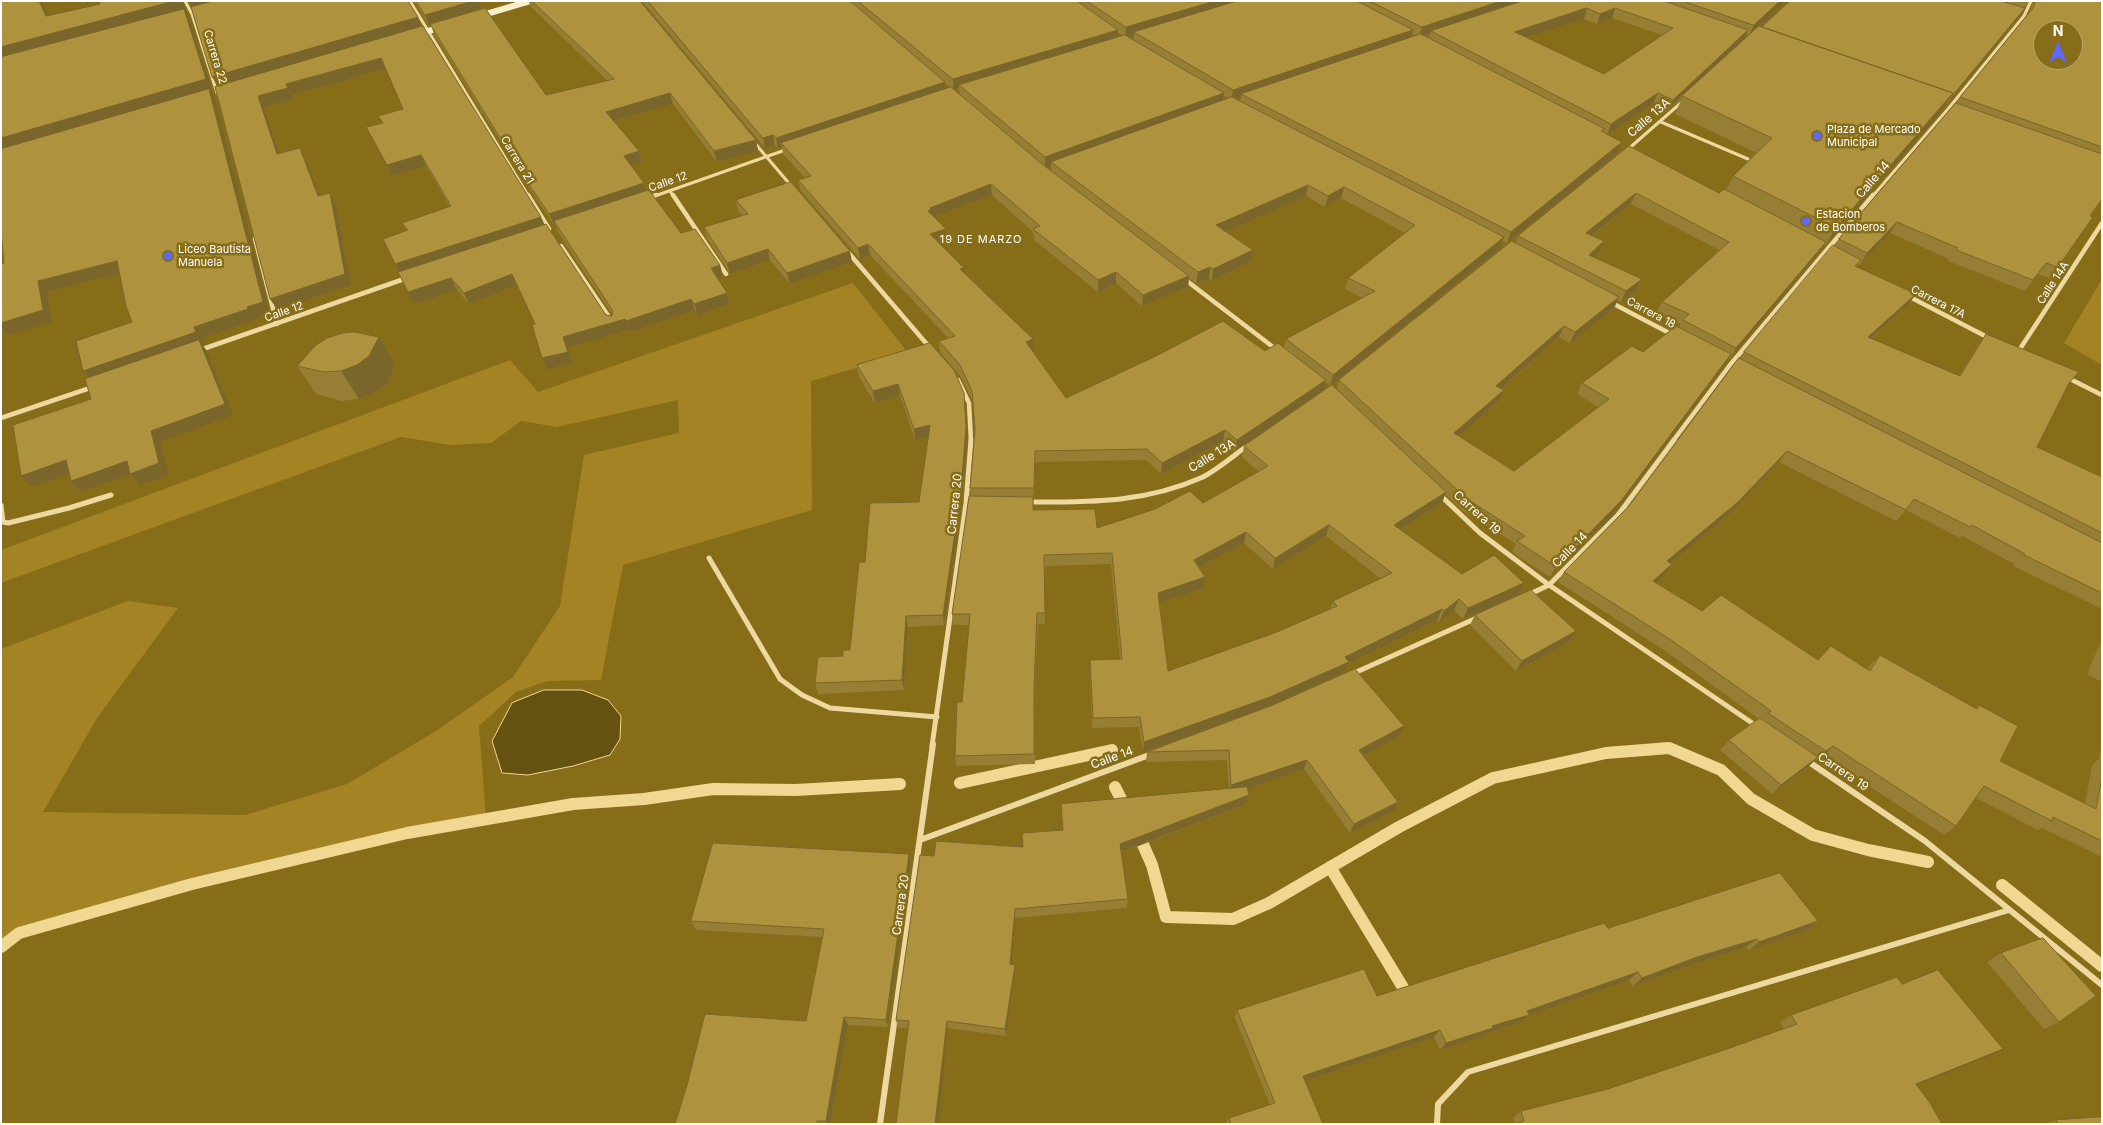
<!DOCTYPE html>
<style>
body{margin:0}
#map{position:relative;width:2103px;height:1125px;overflow:hidden;background:#876d18;font-family:Inter,sans-serif}
canvas{display:block}
.frame{position:absolute;inset:0;border:2px solid #fff;pointer-events:none}
.north{position:absolute;left:2033px;top:20px;width:50px;height:50px;box-sizing:border-box;background:#876d18;border:1px solid #b7a774;border-radius:50%;rotate:0deg;font-size:14px;font-weight:700;line-height:20px;text-align:center;color:#fff}
.north::after{content:'';display:block;margin:auto;width:18px;height:22px;background:#5c6aff;clip-path:polygon(50% 0,100% 100%,50% 72%,0 100%)}
</style>
<div id="map">
<canvas width="2103" height="1125"></canvas>
<div class="frame"></div>
<div class="north">N</div>
</div>
<script>
const ctx = document.querySelector('canvas').getContext('2d');
ctx.lineJoin = 'round';
function fill(path, color) { ctx.fillStyle = color; ctx.fill(path, 'evenodd'); }
function strokePath(path, color, width, dash) { ctx.strokeStyle = color; ctx.lineWidth = width; ctx.lineCap = dash ? 'butt' : 'round'; ctx.setLineDash(dash || []); ctx.stroke(path); }
function label(font, color, halo, rows, align = 'center') {
  ctx.font = font + ' Inter,sans-serif'; ctx.lineWidth = 5; ctx.setLineDash([]); ctx.textBaseline = 'middle'; ctx.strokeStyle = halo; ctx.fillStyle = color; for (const [text, x, y, turn = 0] of rows) {
    ctx.save(); ctx.translate(x, y); ctx.rotate((+turn || 0) * Math.PI / 180); ctx.textAlign = isNaN(turn) ? turn : align; if (halo) ctx.strokeText(text, 0, 0); ctx.fillText(text, 0, 0); ctx.restore();
  }
}
const green = new Path2D(`
 M2102,279V365L2064,343Z
 M853,283L908,353L811,381L812,510L623,565L601,680L547,681L516,692L479,726L486,819C328,848 174,889 19,933L1,947V649L128,601L178,608L97,718L43,812L245,815L347,784L436,731L513,677L560,606L584,455L679,433L678,400L557,427L521,421L491,443L450,445L401,437L1,583V550L510,360L538,392Z`);
const water = new Path2D(`
 M544,690H582L608,700L621,716L620,739L610,755L573,766L528,775L502,773L492,741L512,703Z`);
const stream = new Path2D(`
 M960,783L1112,750
 M1115,787L1126,809
 M1137,831L1152,865L1166,917L1233,919L1269,903L1399,827L1493,778L1606,753L1669,748L1721,770L1751,799L1813,835L1868,850L1928,862
 M1330,867L1410,999
 M2002,885L2102,966
 M1,947L19,933L192,884L407,833L573,804L644,799L713,789L796,790L900,784`);
const streetFar3 = new Path2D(`
 M185,1L192,14L217,93
 M410,1L529,197
 M1661,122L1748,159
 M753,141L793,188
 M1626,151L1682,102
 M670,191L674,197
 M652,197L788,149
 M1872,197L1948,109L2024,16L2031,1`);
const streetFar2 = new Path2D(`
 M528,195L549,229
 M673,195L726,274
 M648,198L656,195
 M255,239L277,324
 M561,246L611,320
 M847,251L931,349
 M1183,278L1277,350
 M1908,296L1989,338
 M1610,302L1673,335
 M200,350L407,278
 M2018,352L2102,223
 M2068,378L2102,395
 M958,380L969,403L971,441
 M1,418L93,387
 M1673,441L1730,365L1873,195`);
const streetFar1 = new Path2D(`
 M1439,494L1480,533L1549,585L1758,727
 M1029,502C1091,502 1145,503 1203,477C1218,469 1233,456 1247,446
 M1,505L3,522L8,523L69,508L111,495
 M709,558L780,679L802,695L830,708L937,717
 M1528,595L1549,585L1618,515L1674,440
 M1352,674L1479,617
 M932,746L966,503L971,440`);
const street = new Path2D(`
 M1806,760L1925,841L2102,985
 M920,840L1152,754
 M880,1124L933,744
 M1437,1124L1438,1104L1468,1072L2009,910`);
const secondary = new Path2D(`
 M476,17L530,1
 M414,35L446,26`);
const wall = new Path2D(`
 M189,1H408L422,27L541,217L544,224L606,315L612,316V314L558,232L555,224L554,225L531,191L434,34L431,25L429,26L414,1H480L483,9L546,95L608,81L530,6L529,1H640L756,140L758,151L717,162L673,104L614,121L639,151L642,162L631,165L644,183L646,191L681,233L720,265L723,276L717,278L727,293L730,304L698,315L695,310L630,332L629,330L568,348L573,363L547,370L542,358L535,324L517,285L469,304L457,290L414,304L395,264L407,231L402,223L450,207L426,166L393,176L366,127L382,123L378,116L403,109L386,69L292,95L293,99L264,107L279,153L300,148L306,159L320,196L336,204L351,285L278,310L270,299L218,86L192,7Z
 M642,1H1786L1759,26L1762,27L1790,1H2029L2018,18L1947,105H1946L1942,111L1825,246H1823L1819,253L1730,359L1729,358L1725,365L1615,512L1550,577L1512,552L1516,544L1462,510L1445,494L1442,503L1400,530L1462,574L1524,583L1519,594L1463,619L1454,610L1439,622L1437,620L1348,664L1345,672L1267,707L1143,752L1139,727L1092,728L1090,670V660L1120,659L1111,564L1044,566L1045,624H1038L1034,697L1035,764L956,766L955,756L962,702L969,625H953L952,614L971,496L970,488L975,429L973,402L961,377L940,352L939,341L948,338L870,255L860,259L801,191L798,180L805,178L783,154L782,147L778,148L775,146L765,148ZM1612,18L1662,35L1604,74L1527,37L1584,19L1597,24ZM1117,32L1122,36L1117,37ZM1412,34L1417,36L1411,38ZM1430,34L1429,38L1424,36ZM1134,35L1133,40L1128,37H1129ZM1746,35H1749L1743,40ZM945,83L950,87L945,89ZM959,88L960,94L954,90ZM1224,96L1228,98L1223,100ZM1241,97L1240,101L1235,99ZM1682,98L1675,114L1757,153L1733,176L1726,190L1719,193L1629,146L1518,236L1516,243L1339,380L1337,389L1244,446L1242,457L1259,472L1203,503L1097,528L1033,510L1035,462L1146,460L1161,474L1223,441L1235,451L1323,391L1325,382L1330,386L1500,248L1502,241L1507,243L1618,153L1622,142L1607,135L1653,104L1668,111ZM1051,166V171L1047,167ZM992,195L1033,232L1034,240L1098,292L1116,283L1142,306L1188,287L1189,278L1196,284L1209,278L1212,281L1251,261L1225,232L1306,196L1325,207L1341,198L1405,233L1348,278L1345,289L1363,298L1286,339L1284,348L1265,351L1066,398L1032,351L1034,350L1033,339L964,273L938,242L946,240L935,217ZM1631,204L1719,250L1662,302L1656,313L1680,324L1679,327L1643,352L1582,383L1577,394L1598,407L1514,471L1459,436L1499,401L1504,390L1501,389L1559,337L1570,343L1614,308L1618,300L1621,302L1636,290L1642,279L1594,257L1600,252L1604,241L1592,236ZM1326,536L1381,579L1333,601L1330,609L1277,632L1168,671L1160,603L1204,588L1205,577L1199,567L1244,543L1273,569Z
 M2034,1H2102V199L2090,216L2058,267L2049,278L2038,274L2025,291L1948,261L1949,259L1890,233L1860,265L1858,264L1856,267L1916,294L1908,305L1871,339L1959,376L1978,345L1986,334L2069,383L2037,447L2102,477V609L2013,566L2014,564L1962,536L1960,538L1906,510L1896,521L1779,462L1731,513L1671,563L1665,575L1656,583L1702,611L1818,660L1867,669L1870,665L1880,655L1975,708L1979,705L2000,761L2085,804L2092,765L2099,759L2102,742V857L2042,828L2038,830L1976,798L1956,826L1944,835L1823,756L1816,761L1815,760L1808,767L1772,794L1720,750L1729,740L1759,719L1664,650L1558,582L1564,572L1628,507L1740,359L1744,352L1834,246L1839,239L1956,103L1960,97L2029,13Z
 M736,200L852,262L790,284L770,260L730,274L707,238L704,227L743,216L738,211Z
 M930,343L967,439L962,503L944,625L908,627L904,690L818,694L815,683L850,650L919,502L928,437L915,440L900,395L875,403L859,377L857,365Z
 M297,366H395L386,385L374,393L359,399L342,401L316,394Z
 M1475,615L1576,631L1569,642L1516,671L1470,625Z
 M2102,639V682L2087,674Z
 M1399,736L1363,755L1394,811L1350,833L1304,769L1247,788L1249,795L1246,804L1121,853L1128,899L1127,908L1015,918L1011,964L1015,965V973L1006,1036L948,1028H898L896,1020L934,856L1023,847L1062,830L1061,804L1229,789L1227,760L1146,762L1147,752Z
 M909,854L911,863L888,1027L848,1025L830,1124H675L806,1021L822,937L696,930L691,921Z
 M1818,921L1807,930L1749,950L1746,947L1688,966L1633,986L1629,980L1528,1016L1521,1022L1488,1033L1486,1035L1440,1050L1434,1037L1305,1081L1323,1124H1226L1229,1118L1270,1105L1235,1018L1237,1010L1377,996L1608,928Z
 M2001,953L2059,1022L2044,1029L1987,962Z
 M1902,984L1988,1057L1916,1085L1515,1124L1513,1118L1521,1111L1608,1089L1730,1048L1784,1029L1780,1022L1791,1015Z
 M2056,1120L2102,1124H2045Z`);
const shadedWall = new Path2D(`
 M39,1H42L53,27L46,16Z
 M174,1H182L186,10H185L190,19L212,90H210L215,99L270,313L255,318V320L202,338L204,343L202,344L207,351L233,415L160,442L169,475L140,485L131,474L81,492L71,481L127,461L93,382L83,371L196,332L1,152V47Z
 M189,1H219L193,8Z
 M473,1H480L483,10L429,26L425,15Z
 M1215,1H1248L1134,32V35L1125,38L1126,27Z
 M1501,1H1528L1431,31L1430,34L1419,37L1422,27Z
 M1780,1H1786L1749,36L1754,25Z
 M1587,8L1584,19L1512,42L1515,32Z
 M1615,8L1612,18L1597,24L1600,14Z
 M2025,8L2018,18L1947,105L1953,95Z
 M418,17L422,28L219,88L212,77Z
 M1118,30L1117,40L959,85V88L953,90V79Z
 M1413,30L1410,40L1241,94V97L1231,100L1233,90Z
 M1748,30L1743,41L1682,96L1668,111L1673,100Z
 M381,58L386,69L292,95L293,99L264,107L283,164L277,154L258,96L286,84Z
 M945,82L946,92L781,143L782,147L778,148L776,138Z
 M670,93L673,104L610,122L606,112Z
 M1224,93L1223,103L1051,162V166L1045,168V157Z
 M1658,93L1653,104L1607,135L1611,124Z
 M1953,93L1942,111L1825,246L1836,228Z
 M773,135L775,146L765,148L763,138Z
 M756,140L758,151L717,162L714,151Z
 M1622,142L1618,153L1507,243L1511,232Z
 M300,148L306,159L324,207L318,196Z
 M639,151L642,162L627,166L624,156Z
 M421,155L426,166L393,176L387,165Z
 M644,183L647,194L554,221L555,224L554,225L549,214Z
 M991,184L992,195L932,218L928,211L930,208Z
 M1308,185L1306,196L1214,237L1216,225Z
 M1344,187L1341,198L1325,207L1328,196Z
 M330,193L336,204L351,285L278,310L270,299Z
 M1636,193L1631,204L1581,244L1586,233Z
 M541,217L546,228L401,276L395,264Z
 M1897,222L1890,233L1860,265L1867,253Z
 M946,229V240L931,245L930,234Z
 M1504,237L1500,248L1330,386L1333,375Z
 M1604,241L1600,252L1584,266L1589,255Z
 M1826,242L1819,253L1730,359L1736,348Z
 M868,244L870,255L860,259L858,248Z
 M768,249L770,260L730,274L727,263Z
 M1253,250L1251,261L1212,281L1213,269Z
 M850,251L852,262L790,284L787,273Z
 M117,261L125,272L47,292L52,322L8,335L1,327V323L38,281Z
 M720,265L723,276L714,279L711,268Z
 M1210,267L1209,278L1196,284L1198,272Z
 M964,268L965,279L960,269Z
 M1116,272V283L1098,292V280Z
 M512,274L517,285L469,304L464,293Z
 M1189,276L1188,287L1142,306L1143,295Z
 M451,278L457,290L414,304L408,292Z
 M1642,279L1636,290L1621,302L1626,291Z
 M727,293L730,304L698,315L694,304Z
 M1916,294L1908,305L1860,348L1868,337Z
 M1619,297L1614,308L1570,343L1575,332Z
 M691,299L695,310L630,332L626,321Z
 M625,319L629,330L568,348L573,363L547,370L542,358L563,337Z
 M1564,326L1559,337L1491,397L1496,386Z
 M379,337L395,366L386,385L374,393L359,399L341,371Z
 M1033,339L1034,350L1026,353V342Z
 M1731,354L1725,365L1615,512L1550,577L1556,567Z
 M1326,380L1323,391L1235,451L1237,440Z
 M898,384L900,395L875,403L873,391Z
 M1504,390L1499,401L1450,444L1454,433Z
 M964,393L967,439L962,503L944,625L943,615Z
 M930,425L931,436L915,440L914,429Z
 M1225,430L1223,441L1161,474L1162,463Z
 M1787,451L1779,462L1731,513L1660,572L1667,561Z
 M66,460L77,471L32,487L21,476Z
 M1446,492L1442,503L1390,536L1394,525Z
 M1329,525L1326,536L1273,569L1275,558Z
 M1246,532L1244,543L1192,571L1194,560Z
 M1672,564L1665,575L1646,592L1653,581Z
 M1205,577L1204,588L1157,604L1158,593Z
 M1524,583L1519,594L1463,619L1468,608Z
 M1459,599L1454,610L1439,622L1444,611Z
 M1442,609L1437,620L1348,664L1345,672L1267,707L1143,752L1144,742L1345,657Z
 M906,616L908,627L904,690L902,680Z
 M1576,631L1569,642L1516,671L1522,661Z
 M1404,726L1399,736L1355,760L1359,750Z
 M1833,746L1823,756L1816,761L1826,751Z
 M1818,757L1808,767L1772,794L1781,785Z
 M1307,760L1304,769L1229,795L1231,785Z
 M1249,795L1246,804L1119,853L1120,844Z
 M1398,802L1394,811L1350,833L1354,824Z
 M909,854L911,863L888,1027L886,1020Z
 M1015,909V918L1011,972L1010,964Z
 M1818,921L1807,930L1749,950L1759,942Z
 M1757,939L1746,947L1688,966L1633,986L1642,978L1697,957Z
 M1015,965V973L1006,1036L1005,1029Z
 M1638,972L1629,980L1528,1016L1521,1022L1488,1033L1486,1035L1440,1050L1446,1043L1492,1026L1527,1011Z
 M844,1017L848,1025L830,1124H827L826,1121Z
 M947,1021L948,1028L938,1124H935Z
 M1440,1030L1434,1037L1299,1083L1303,1076Z
 M2003,1049L1988,1057L1902,1091L1916,1084Z`);
const building = new Path2D(`
 M1,1H39L46,16L100,4L99,1H174L1,47Z
 M213,1H408L418,17L212,77L191,7Z
 M416,1H473L425,15Z
 M532,1H640L756,140L714,151L670,93L606,112L639,151L624,156L644,183L549,214L526,180L430,24L485,8L546,95L614,79Z
 M648,1H850L945,82L776,138L773,135L763,138Z
 M858,1H1077L1118,30L953,79Z
 M1087,1H1215L1126,27Z
 M1237,1H1357L1413,30L1233,90L1134,32Z
 M1370,1H1501L1422,27Z
 M1522,1H1664L1748,30L1673,100L1658,93L1611,124L1431,31ZM1587,8L1600,14L1615,8L1673,28L1604,74L1515,32Z
 M1683,1H1780L1754,25Z
 M1790,1H2001L2025,8L1953,95L1952,94L1953,93L1762,27Z
 M2036,1H2102V147L1960,97L2033,8ZM2043,30H2073V60H2043Z
 M184,9L206,79L1,138V57Z
 M423,26L541,217L395,264L383,239L408,230L402,223L451,206L421,155L387,165L366,127L383,123L378,116L403,109L381,58L286,84L288,88L258,96L277,154L300,148L318,196L330,193L345,274L270,299L215,87Z
 M1759,26L1953,93L1836,228L1733,176L1772,138L1682,96Z
 M1421,34L1605,129L1601,131L1622,142L1511,232L1241,94Z
 M1125,35L1224,93L1045,157L959,85Z
 M951,87L1042,164L1189,276L1143,295L1116,272L1098,280L1033,229L1040,226L991,184L930,208L931,210L928,211L946,229L930,234L964,268L960,269L1033,339L1026,342L1066,398L1154,357L1223,321L1265,351L1278,343L1326,380L1237,440L1225,430L1162,463L1147,449L1035,451L1034,488H970L975,429L972,391L960,365L939,341L955,336L868,244L858,248L798,180L811,176L781,143Z
 M209,89L263,302L247,307L248,309L194,327L196,332L83,371L76,341L132,322L126,306L117,261L38,281L43,310L1,323V264L4,263L1,231V149Z
 M1232,97L1504,237L1333,375L1286,339L1375,291L1348,278L1415,225L1344,187L1328,196L1308,185L1216,225L1253,250L1213,269L1210,267L1198,272L1051,162Z
 M1956,103L2102,154V199L2090,216L2093,217L2058,267L2046,263L2033,280L1956,250L1958,248L1897,222L1867,253L1839,239Z
 M1629,146L1719,193L1724,189L1826,242L1736,348L1683,320L1689,314L1662,302L1729,242L1636,193L1586,233L1604,241L1589,255L1642,279L1626,291L1518,236Z
 M791,182L850,251L787,273L768,249L727,263L704,227L748,214L736,200Z
 M649,190L681,233L695,229L720,265L711,268L727,293L694,304L691,299L626,321L625,319L563,337L568,352L542,358L532,325L535,324L512,274L464,293L451,278L408,292L398,272L546,224L606,315L612,316L613,311L554,221Z
 M1512,241L1619,297L1575,332L1564,326L1496,386L1504,390L1454,433L1514,471L1609,399L1582,383L1632,346L1643,352L1676,326L1731,354L1621,501L1556,567L1517,541L1525,536L1467,499L1339,380Z
 M1833,245L1861,260L1855,266L1916,294L1868,337L1960,376L1986,334L2079,372L2069,383L2037,447L2102,477V533L1744,352Z
 M354,332L379,337L369,356L357,365L341,371L324,372L297,366L316,345L327,338L343,333Z
 M199,340L225,404L151,431L159,463L130,474L127,461L71,481L66,460L21,476L13,425L91,399L85,379Z
 M930,343L954,370L964,393L966,428L961,491L943,615L906,616L902,680L815,683L818,657L843,656V650H850L859,562H865L870,503L919,502L930,425L914,429L898,384L873,391L857,365Z
 M1739,358L2102,543V593L2024,555L2025,554L1972,525L1970,527L1914,499L1906,510L1787,451L1738,502L1667,561L1672,564L1653,581L1702,611L1721,595L1818,660L1831,646L1870,671L1880,655L1977,709L1979,705L2018,726L2000,761L2096,809L2102,777V841L2053,817L2052,821L1984,786L1956,826L1833,746L1826,751L1792,729L1768,713L1771,711L1671,640L1564,572L1628,507Z
 M1332,385L1446,492L1394,525L1462,574L1494,555L1524,583L1468,608L1459,599L1444,611L1442,609L1345,657L1349,662L1270,697L1144,742L1140,717L1093,718L1090,660L1122,659L1112,553L1044,555L1045,613H1037L1034,687V754L955,756L957,702H962L970,614H952L969,496L1033,497V510L1095,509L1097,528L1155,509L1190,491L1203,503L1268,466L1244,446ZM1329,525L1392,573L1333,601L1337,606L1277,632L1168,671L1158,593L1205,577L1194,560L1246,532L1275,558Z
 M1531,590L1576,631L1522,661L1475,615Z
 M1355,669L1404,726L1359,750L1398,802L1354,824L1307,760L1231,785L1229,750L1147,752L1273,705Z
 M1760,718L1818,757L1781,785L1729,740Z
 M1247,787L1249,795L1120,844L1128,899L1015,909L1010,964L1015,965L1005,1029L947,1021L935,1124H896L909,1021L896,1020L920,855L934,856L936,841L1023,847L1022,833L1063,830L1061,804Z
 M713,843L909,854L886,1020L844,1017L826,1121H817V1124H675L687,1085L705,1014L806,1021L824,929L691,921Z
 M1780,873L1818,921L1759,942L1757,939L1697,957L1642,978L1638,972L1527,1011L1529,1015L1492,1026L1493,1028L1446,1043L1440,1030L1303,1076L1323,1124H1231L1229,1118L1275,1103L1237,1010L1364,969L1377,996L1604,923L1608,928Z
 M2043,938L2096,996L2059,1022L2001,953Z
 M1938,970L2003,1049L1916,1084L1930,1103L1942,1124H1515L1524,1121L1521,1111L1608,1089L1730,1048L1797,1024L1791,1015L1897,977L1902,984Z
 M2102,1117V1124H2058L2056,1120Z`);
const markers = [
 [1817,136,5,"#5c6aff"],
 [1806,221,5,"#5c6aff"],
 [168,256,5,"#5c6aff"]
];
const farStreetnames = [
 ["Carrera 22",215,57,73],
 ["Carrera 21",517,160,59],
 ["Calle 12",668,182,-19],
 ["Calle 14A",2053,283,-57],
 ["Carrera 17A",1938,302,27],
 ["Calle 12",284,312,-19],
 ["Carrera 18",1651,313,28]
];
const farPoinames = [
 ["Plaza de Mercado",1827,130],
 ["Municipal",1827,143],
 ["Estacion",1816,215],
 ["de Bomberos",1816,228],
 ["Liceo Bautista",178,250],
 ["Manuela",178,263]
];
const farNeighbourhoodnames = [
 ["19 DE MARZO",981,240]
];
const streetNames = [
 ["Calle 13A",1649,118,-41],
 ["Calle 14",1873,180,-49],
 ["Calle 13A",1212,456,-31],
 ["Carrera 20",955,504,-84],
 ["Carrera 19",1477,513,42],
 ["Calle 14",1570,550,-45],
 ["Calle 14",1112,758,-20],
 ["Carrera 19",1843,772,34],
 ["Carrera 20",901,905,-82]
];
fill(green, '#a38324');
fill(water, '#655110');
strokePath(water, '#f0d792', 1);
strokePath(stream, '#f0d792', 12);
strokePath(streetFar3, '#edd9a0', 3);
strokePath(streetFar2, '#edd9a0', 4.5);
strokePath(streetFar1, '#edd9a0', 5);
strokePath(street, '#edd9a0', 6);
strokePath(secondary, '#f9efcc', 6);
fill(wall, '#967e34');
fill(shadedWall, '#7a662b');
fill(building, '#af923d');
strokePath(building, '#7a662b', 1);
for (const [x, y, r, color] of markers) { const dot = new Path2D(); dot.arc(x, y, r, 0, 2 * Math.PI); ctx.fillStyle = color; ctx.fill(dot); strokePath(dot, '#876d18', 2); }
label('11px', '#fff', '#876d18', farStreetnames);
label('11px', '#fff', '#876d18', farPoinames, 'left');
ctx.letterSpacing = '1px';
label('11px', '#fff', '#876d18', farNeighbourhoodnames);
ctx.letterSpacing = '0px';
label('12px', '#fff', '#876d18', streetNames);
</script>
